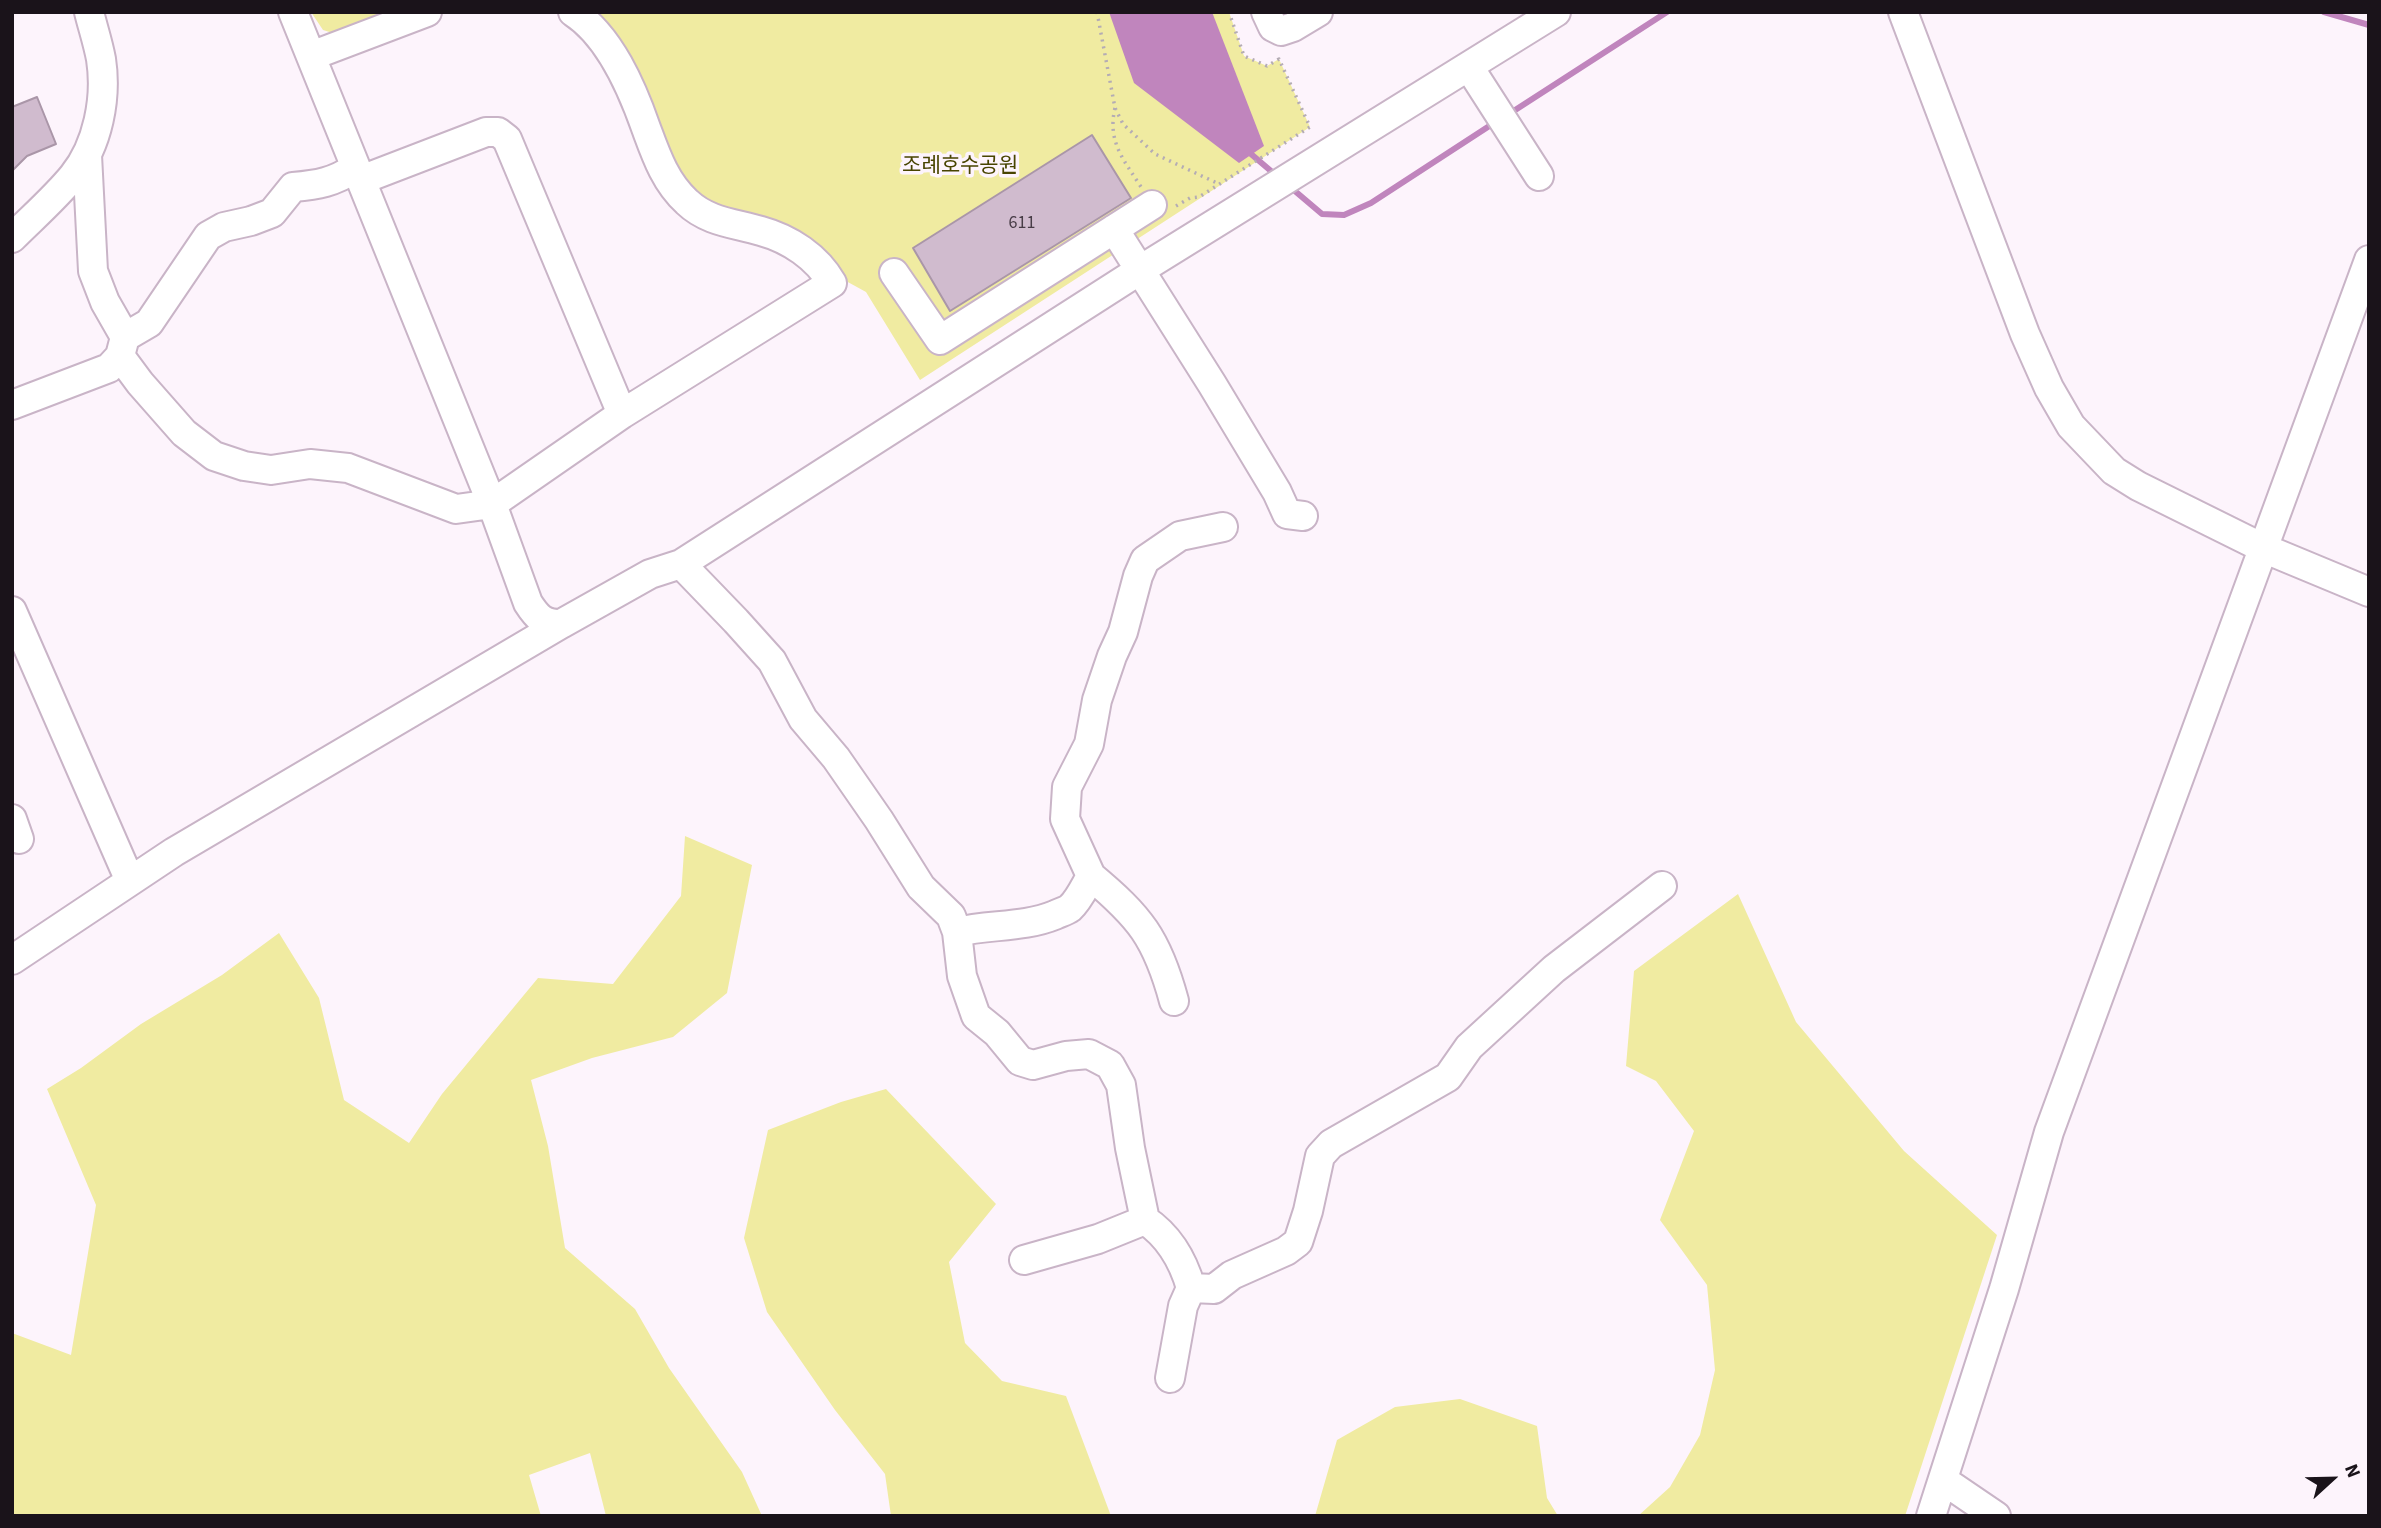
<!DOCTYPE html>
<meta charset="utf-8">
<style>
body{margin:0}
#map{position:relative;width:2381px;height:1528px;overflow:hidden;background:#fdf4fc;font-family:"Source Sans 3",sans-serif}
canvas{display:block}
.frame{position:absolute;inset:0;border:14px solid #1a131a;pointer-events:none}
.north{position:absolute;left:2297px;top:1444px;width:70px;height:70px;-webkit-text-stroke:5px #fdf4fc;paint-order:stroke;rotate:68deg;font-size:19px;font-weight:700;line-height:28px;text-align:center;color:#1a131a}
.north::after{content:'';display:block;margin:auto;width:24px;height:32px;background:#1a131a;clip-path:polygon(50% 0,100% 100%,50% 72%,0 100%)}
</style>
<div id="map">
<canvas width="2381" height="1528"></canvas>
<div class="frame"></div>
<div class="north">N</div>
</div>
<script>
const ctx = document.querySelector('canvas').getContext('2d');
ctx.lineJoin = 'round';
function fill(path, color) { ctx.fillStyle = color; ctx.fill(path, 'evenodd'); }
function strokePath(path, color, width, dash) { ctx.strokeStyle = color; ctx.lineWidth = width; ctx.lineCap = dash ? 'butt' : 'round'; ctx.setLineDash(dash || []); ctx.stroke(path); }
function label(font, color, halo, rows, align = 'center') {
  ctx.font = font + ' "Source Sans 3","Noto Sans KR",sans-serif'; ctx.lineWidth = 7; ctx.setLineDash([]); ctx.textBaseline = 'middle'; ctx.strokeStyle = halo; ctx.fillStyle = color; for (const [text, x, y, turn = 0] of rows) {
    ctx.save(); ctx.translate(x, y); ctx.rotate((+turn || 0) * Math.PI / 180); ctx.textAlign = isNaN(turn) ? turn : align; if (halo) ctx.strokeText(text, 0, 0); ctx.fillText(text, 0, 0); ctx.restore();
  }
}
const green = new Path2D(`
 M311,12H407L336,34L323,30Z
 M592,12H1229L1244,56L1267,66L1279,59L1310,127L920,380L866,292L724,214L671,177Z
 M685,836L752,865L727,993L673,1037L592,1058L531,1080L548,1146L565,1248L635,1309L669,1368L742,1472L762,1516H606L590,1453L529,1475L541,1516H12V1333L71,1355L96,1205L47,1089L81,1068L141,1024L222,975L279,933L319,998L344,1100L409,1143L442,1094L538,978L613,984L681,896Z
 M1738,894L1796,1022L1904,1151L1997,1235L1905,1516H1638L1670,1487L1700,1435L1715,1370L1707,1285L1660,1220L1694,1131L1656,1081L1626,1066L1634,971Z
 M886,1089L996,1204L949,1262L965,1343L1002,1381L1066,1396L1111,1516H891L885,1474L835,1410L767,1312L744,1238L768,1130L841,1102Z
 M1460,1399L1537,1426L1547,1498L1558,1516H1315L1337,1440L1395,1407Z`);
const water = new Path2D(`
 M1109,12H1212L1264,146L1239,163L1134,83Z`);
const stream = new Path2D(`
 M2324,12L2369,25
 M1509,114L1667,12
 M1251,154L1278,177
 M1289,186L1322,214L1344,215L1371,203L1497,121`);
const building = new Path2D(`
 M37,97L56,144L27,156L12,171V107Z
 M1092,135L1131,198L950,311L913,248Z`);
const path = new Path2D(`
 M1097,12L1115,108L1123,124L1155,154L1219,184
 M1115,108C1107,142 1124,160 1141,187
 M1176,206L1190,198L1199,197L1310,127L1279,59L1267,66L1244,56L1229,12`);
const minor = new Path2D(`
 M293,12L492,504L528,603C537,617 543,624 561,624L650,574L681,564L1140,270L1556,12
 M1266,12L1273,27L1281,31L1293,27L1318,12
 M1903,12L2025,334L2049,388L2071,426L2114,471L2138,486L2263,548L2369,592
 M311,56L427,12
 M1469,67L1539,176
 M361,180L486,132H498L507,139L622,414
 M1114,229L1212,384L1277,492L1287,514L1303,516
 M12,238C32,218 55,198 73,176C98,145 107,98 101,59C98,43 93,28 89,12
 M894,273L940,340L1152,205
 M125,337L149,323L208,236L224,227L251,221L272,213L293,187C318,185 334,182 355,168
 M120,356L140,383L184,433L214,456L244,466L271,470L310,464L348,468L456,509L492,504L622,414L832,283C817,257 790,239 761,231C734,223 708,222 687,202C665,182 656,155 646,128C632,88 610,36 573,12
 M12,405L109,368L120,356L125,337L105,302L93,271L87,155
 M681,564L736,621L772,661L803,719L836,758L879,820L921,887L951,916L957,932C990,924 1023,928 1055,915C1059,913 1066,911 1070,908C1079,900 1085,886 1091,876L1065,819L1067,787L1089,744L1097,700L1112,656L1123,632L1138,576L1145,560L1180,536L1223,527
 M12,611L130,881
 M12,819L19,839
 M1091,876C1140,917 1157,938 1174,1001
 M957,932L962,976L976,1016L997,1033L1020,1061L1033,1065L1066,1056L1089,1054L1110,1065L1121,1085L1130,1148L1145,1220C1169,1236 1183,1260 1191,1288
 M12,960L174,852L561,624
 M1024,1260L1098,1239L1145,1220
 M1170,1378L1183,1306L1191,1288L1214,1289L1232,1275L1286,1251L1298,1242L1308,1211L1320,1156L1331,1144L1448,1077L1469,1047L1554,969L1662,886
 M1943,1480L1996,1516
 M1931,1516L2004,1289L2049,1132L2369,260`);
const numberNames = [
 ["611",1022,224]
];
const parkNames = [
 ["조례호수공원",960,167]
];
fill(green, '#f0eba1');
fill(water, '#c085bd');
strokePath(stream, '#c085bd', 6);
fill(building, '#d0bbce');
strokePath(building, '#aa96a8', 2);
strokePath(minor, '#c9b4c7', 32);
strokePath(path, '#b4acb4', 3.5, [2, 5]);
strokePath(minor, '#fff', 28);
label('18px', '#483d47', null, numberNames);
label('21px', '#484401', '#fdf4fc', parkNames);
</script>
